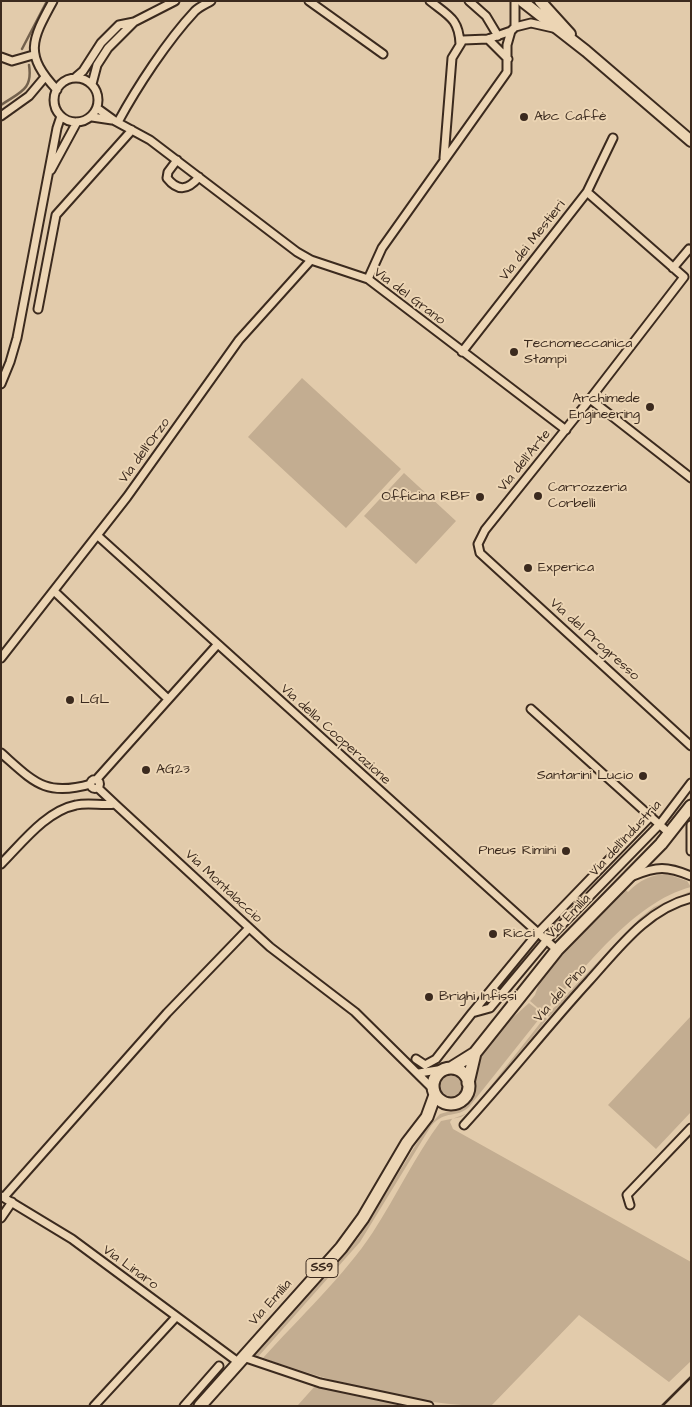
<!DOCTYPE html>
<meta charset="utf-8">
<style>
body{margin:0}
#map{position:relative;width:692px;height:1407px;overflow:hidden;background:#e2cbab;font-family:"Architects Daughter",sans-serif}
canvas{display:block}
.frame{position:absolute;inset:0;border:2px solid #3b2a1e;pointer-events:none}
</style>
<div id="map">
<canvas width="692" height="1407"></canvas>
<div class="frame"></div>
</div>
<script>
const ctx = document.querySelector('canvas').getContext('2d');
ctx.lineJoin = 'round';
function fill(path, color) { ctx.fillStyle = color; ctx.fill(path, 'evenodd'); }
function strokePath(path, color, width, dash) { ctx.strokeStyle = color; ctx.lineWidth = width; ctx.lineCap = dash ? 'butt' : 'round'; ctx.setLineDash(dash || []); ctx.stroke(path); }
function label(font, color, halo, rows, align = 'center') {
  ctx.font = font + ' "Architects Daughter",sans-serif'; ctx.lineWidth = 4; ctx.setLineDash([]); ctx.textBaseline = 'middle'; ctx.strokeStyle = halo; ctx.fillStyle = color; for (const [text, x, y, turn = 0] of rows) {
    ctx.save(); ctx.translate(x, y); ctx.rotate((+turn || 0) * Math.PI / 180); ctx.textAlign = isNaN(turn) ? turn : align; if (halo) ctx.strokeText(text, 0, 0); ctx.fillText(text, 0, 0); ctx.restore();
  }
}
const green = new Path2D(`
 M302,378L401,469L346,528L248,437Z
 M404,473L456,521L416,564L364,516Z
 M667,874L687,881L691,887C633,902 584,970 544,1013L530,1001L535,995L541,978L625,889L628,892C640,880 650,875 667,874Z
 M691,891V893L654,910L640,921L549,1017L547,1015L640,918L654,907Z
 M529,1003L543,1014L469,1107C456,1119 446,1109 431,1126L360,1242L257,1358L255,1354L359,1237L425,1130L440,1114L464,1107L470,1102L476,1086L474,1074L477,1060L506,1021L508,1022Z
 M691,1016V1112L656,1149L608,1105Z
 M545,1017L547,1019L471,1112L452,1119L450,1122L453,1129L691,1262V1361L669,1382L579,1315L491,1406C414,1406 336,1383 263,1358C298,1319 345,1275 373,1232C397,1195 415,1156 441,1121L461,1117L471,1111Z
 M439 1085a13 13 0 1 1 26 0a13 13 0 1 1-26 0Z
 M315,1386L414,1406L298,1405Z`);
const stream = new Path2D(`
 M22,49L47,1
 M1,105C20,92 33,90 29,65`);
const minor = new Path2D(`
 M53,1C31,41 24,55 57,90
 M309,1L383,54
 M430,1C449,16 459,19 460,44
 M469,1L486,16L498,36
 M515,27V1
 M488,39L508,59
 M1,57L12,61L33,55
 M76,77L83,71L101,43L119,25L134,22L175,1
 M54 100a22 22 0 1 1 44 0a22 22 0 1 1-44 0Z
 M92,84L97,65L108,48L134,22
 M97,108L115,121L150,140L297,252L311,260L368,279L566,430
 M1,116L29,96L45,77
 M92,117L112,120
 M118,122C137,87 167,41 195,11C199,7 206,4 211,1
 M444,158L452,58L463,40L488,39L511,31L515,27L531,23L553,28
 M177,160L168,172L167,178C178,192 188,190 199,177
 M51,170L77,122
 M587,192L684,277L590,399L485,530L478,544L480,553L691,746
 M673,268L689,249L691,250
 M368,279L382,248L507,72V45L511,31
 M38,309L56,215L132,130
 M462,352L587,192L613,138
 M1,384L10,362L17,338L57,128L61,116
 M590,399L691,478
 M98,536L557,950
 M55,592L168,699
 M1,658L127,497L239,340L311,260
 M531,709L670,834
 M1,753C34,782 45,797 91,784
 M90.5 784a4.5 4.5 0 1 1 9 0a4.5 4.5 0 1 1-9 0Z
 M96,780L217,645
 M98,788L115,804
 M691,825V851
 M1,864C22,843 46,811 76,805C89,802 102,806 115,804L270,947L355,1012L433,1089
 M633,876C657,866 667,866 691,876
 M472,1013L490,1008L546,941L660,824L691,783
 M416,1059L425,1065L436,1059L472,1013L537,934L651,816
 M419,1073L444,1069
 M464,1125C507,1078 546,1028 589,981C618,949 647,909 691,898
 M1,1196L72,1239L238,1362
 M4,1197L167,1013L249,928
 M630,1205L627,1195L691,1128
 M1,1218L12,1202
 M243,1357L320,1383L429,1406
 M94,1406L176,1317
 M184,1406L219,1366`);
const secondary = new Path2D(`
 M522,1L586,51L691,141
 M540,1L570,34`);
const primary = new Path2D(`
 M451,1068L475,1053L557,950L661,844L691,806
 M433 1086a18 18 0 1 1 36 0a18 18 0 1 1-36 0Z
 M468,1083L475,1053
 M200,1406L341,1248L363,1218L407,1143L427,1117L435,1095`);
const rail = new Path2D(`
 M662,1406L691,1377`);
const markers = [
 [524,117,5,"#3b2a1e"],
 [514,352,5,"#3b2a1e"],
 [650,407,5,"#3b2a1e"],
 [538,496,5,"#3b2a1e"],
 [480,497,5,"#3b2a1e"],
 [528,568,5,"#3b2a1e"],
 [70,700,5,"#3b2a1e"],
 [146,770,5,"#3b2a1e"],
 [643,776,5,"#3b2a1e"],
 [566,851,5,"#3b2a1e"],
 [493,934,5,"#3b2a1e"],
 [429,997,5,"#3b2a1e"]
];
const shields = [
 [322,1268,32]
];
const shieldNames = [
 ["SS9",322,1268]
];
const poiNames = [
 ["Abc Caffè",534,117],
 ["Tecnomeccanica",524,344],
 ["Stampi",524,360],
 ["Archimede",640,399,"right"],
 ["Engineering",640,415,"right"],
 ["Carrozzeria",548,488],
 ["Corbelli",548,504],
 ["Officina RBF",470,497,"right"],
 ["Experica",538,568],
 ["LGL",80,700],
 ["AG23",156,770],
 ["Santarini Lucio",633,776,"right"],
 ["Pneus Rimini",556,851,"right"],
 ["Ricci",503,934],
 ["Brighi Infissi",439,997]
];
const streetNames = [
 ["Via dei Mestieri",533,241,-52],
 ["Via del Grano",409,297,37],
 ["Via dell'Orzo",145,451,-54],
 ["Via dell'Arte",525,461,-51],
 ["Via del Progresso",594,640,42],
 ["Via della Cooperazione",335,735,42],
 ["Via dell'Industria",626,839,-47],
 ["Via Montalaccio",223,887,43],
 ["Via Emilia",569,917,-46],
 ["Via del Pino",561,994,-48],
 ["Via Linaro",130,1268,36],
 ["Via Emilia",271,1303,-48]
];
fill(green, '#c3ad91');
strokePath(stream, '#73614d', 2.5);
strokePath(minor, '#3b2a1e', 11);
strokePath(secondary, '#3b2a1e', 14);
strokePath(primary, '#3b2a1e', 15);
strokePath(minor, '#ecd5b4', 7);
strokePath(secondary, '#ecd5b4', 10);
strokePath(primary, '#ecd5b4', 11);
strokePath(rail, '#3b2a1e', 2.5);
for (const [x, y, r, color] of markers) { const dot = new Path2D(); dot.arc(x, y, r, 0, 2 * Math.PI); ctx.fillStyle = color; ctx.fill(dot); strokePath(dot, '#ecd5b4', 2); }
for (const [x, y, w] of shields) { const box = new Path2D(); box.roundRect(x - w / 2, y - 9.5, w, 19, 4); ctx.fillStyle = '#ecd5b4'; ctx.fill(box); strokePath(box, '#3b2a1e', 1); }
label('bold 12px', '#3b2a1e', null, shieldNames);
label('14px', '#3b2a1e', '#ecd5b4', poiNames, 'left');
label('14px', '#3b2a1e', '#ecd5b4', streetNames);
</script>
